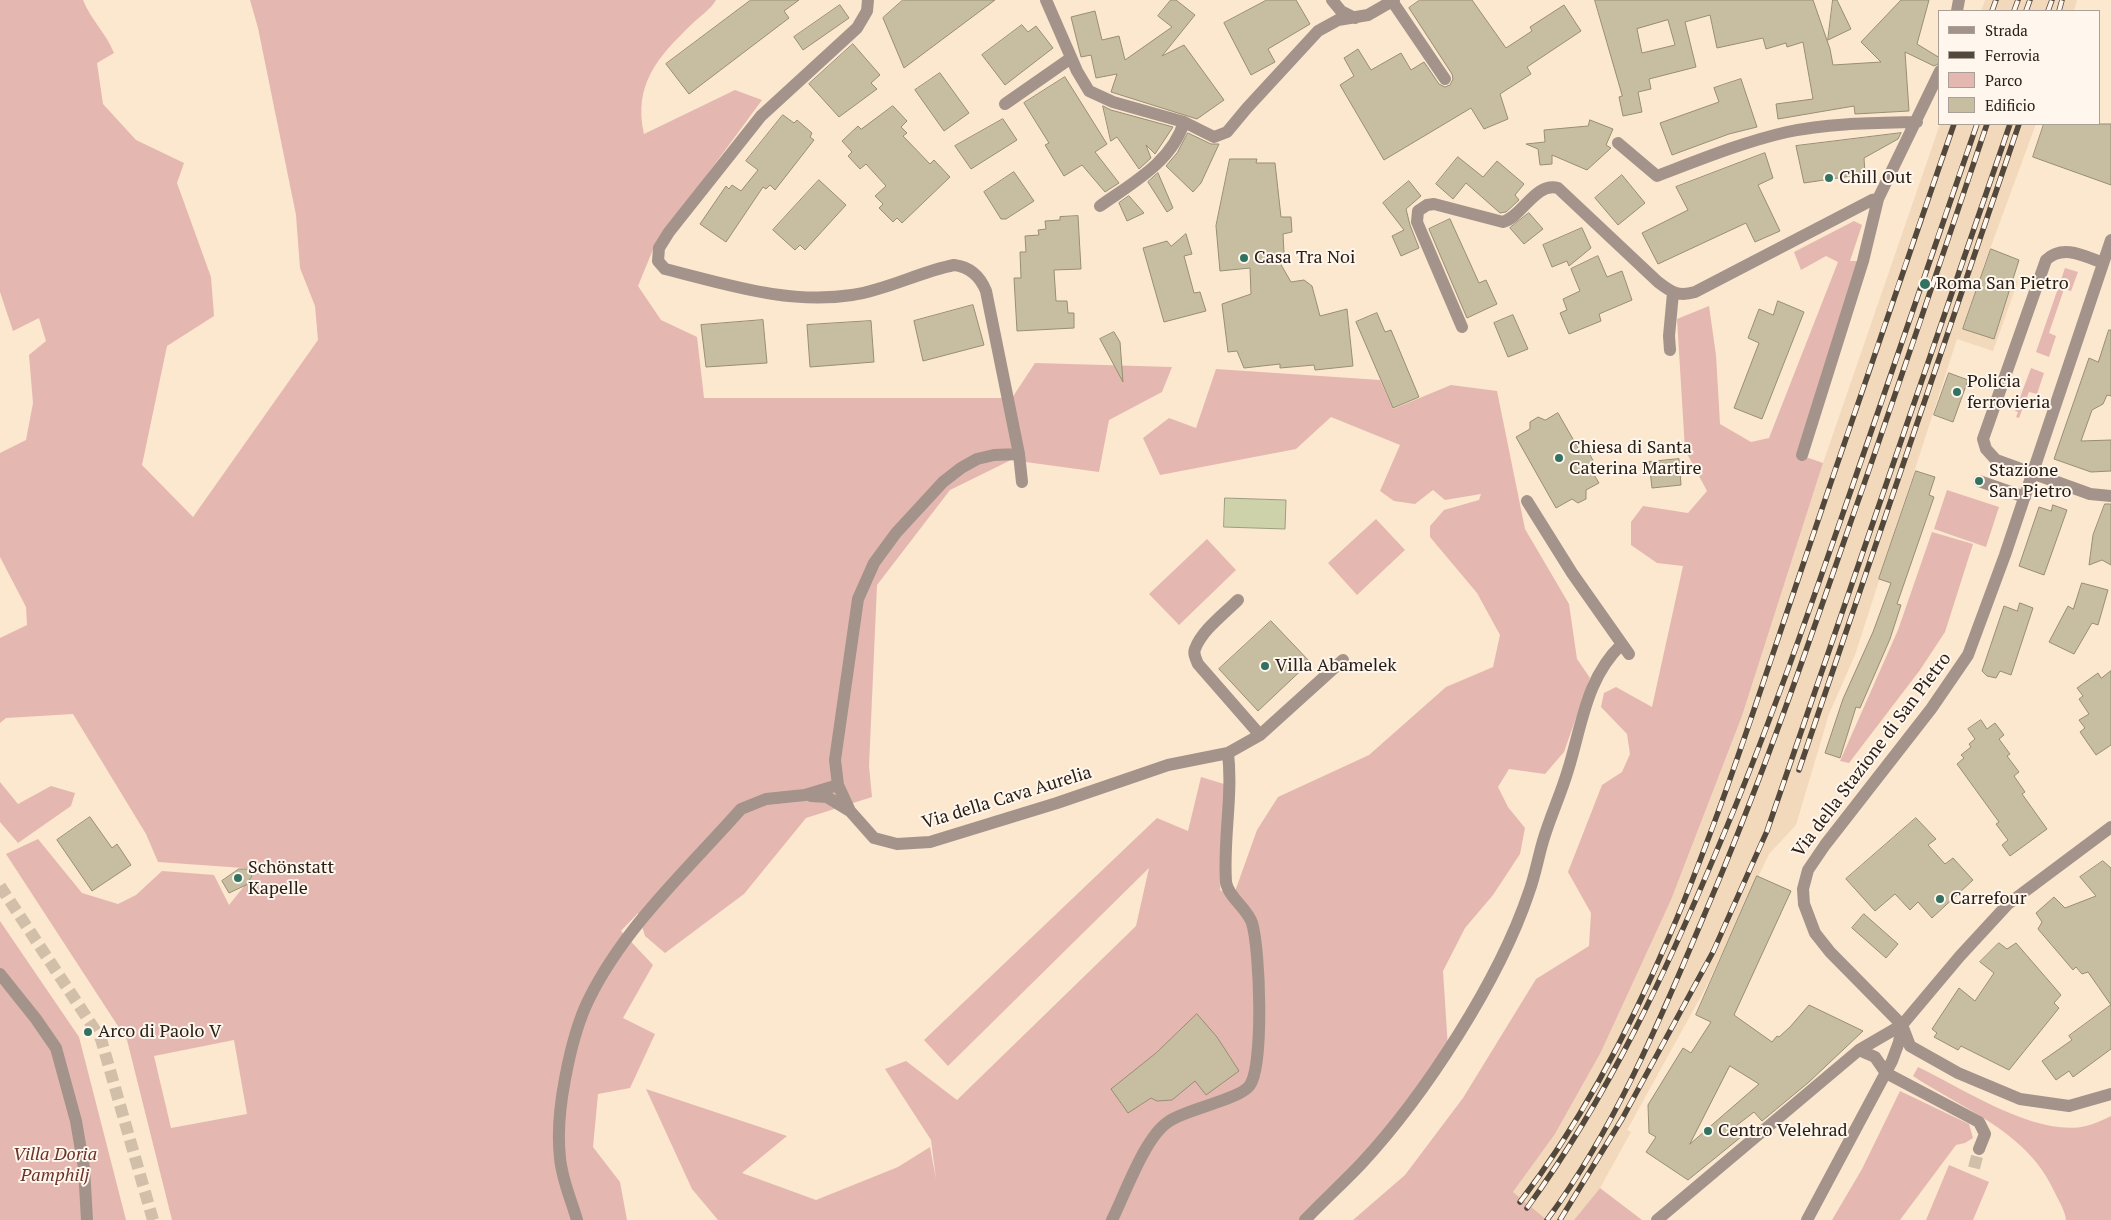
<!DOCTYPE html>
<meta charset="utf-8">
<style>
body{margin:0}
#map{position:relative;width:2111px;height:1220px;overflow:hidden;background:#fce7cf;font-family:"PT Serif",serif}
canvas{display:block}
.legend{position:absolute;left:1938px;top:10px;width:162px;height:115px;box-sizing:border-box;background:#fff6ed;border:1px solid #a9a097;margin:0;padding:6px 9px;list-style:none;font-size:15px;color:#282017}
.legend li{display:flex;align-items:center;gap:10px;height:25px}
.legend b{width:25px;border:1px solid #a9a097}
</style>
<div id="map">
<canvas width="2111" height="1220"></canvas>
<ul class="legend">
<li><b style="height:6px;background:#a3938a"></b>Strada</li>
<li><b style="height:6px;background:#53483c"></b>Ferrovia</li>
<li><b style="height:14px;background:#e4b8b0"></b>Parco</li>
<li><b style="height:14px;background:#c7bea2"></b>Edificio</li>
</ul>
</div>
<script>
const ctx = document.querySelector('canvas').getContext('2d');
ctx.lineJoin = 'round';
function fill(path, color) { ctx.fillStyle = color; ctx.fill(path, 'evenodd'); }
function strokePath(path, color, width, dash) { ctx.strokeStyle = color; ctx.lineWidth = width; ctx.lineCap = dash ? 'butt' : 'round'; ctx.setLineDash(dash || []); ctx.stroke(path); }
function label(font, color, halo, rows, align = 'center') {
  ctx.font = font + ' "PT Serif",serif'; ctx.lineWidth = 4; ctx.setLineDash([]); ctx.textBaseline = 'middle'; ctx.strokeStyle = halo; ctx.fillStyle = color; for (const [text, x, y, turn = 0] of rows) {
    ctx.save(); ctx.translate(x, y); ctx.rotate((+turn || 0) * Math.PI / 180); ctx.textAlign = isNaN(turn) ? turn : align; if (halo) ctx.strokeText(text, 0, 0); ctx.fillText(text, 0, 0); ctx.restore();
  }
}
const built = new Path2D(`
 M1985,0H2077L2074,11H1981Z
 M1940,124H2036L1983,268L2018,281L1993,351L1957,339L1855,655L1829,714L1796,825L1769,854L1705,989L1627,1130L1631,1132L1600,1188L1574,1220H1547L1513,1192L1555,1134L1601,1052L1671,900L1742,716L1823,463Z`);
const green = new Path2D(`
 M0,0H83C91,20 106,33 114,53L97,63L103,104L136,140L184,163L177,183L211,277L214,316L167,346L142,465L193,517L318,340L315,306L300,268L296,215L258,28L250,0H716C712,8 699,17 692,24C658,57 633,84 644,134L735,90L762,100L654,247L638,286L661,320L697,337L704,398H1012L1035,363L1172,367L1162,392L1109,420L1099,472L1011,460L950,490L877,585L869,766L872,797L806,818L744,894L665,953L645,936L638,913L621,931L653,965L623,1018L655,1034L630,1088L598,1094L593,1147L620,1182L627,1220H172L127,1040L6,854L38,839L82,893L118,904L136,895L162,871L214,875L229,905L258,869L158,862L146,834L73,714L6,718L0,723V638L27,625L26,607L0,557V453L26,440L33,403L29,355L46,341L39,318L13,331L0,292ZM234,1040L247,1114L171,1128L154,1056Z
 M1854,221L1862,225L1850,261H1863L1803,456L1823,463L1742,716L1671,900L1601,1052L1555,1134L1513,1192L1547,1220H1353L1405,1175L1463,1098L1536,979L1589,946L1591,913L1568,872L1602,785L1622,772L1630,754L1627,734L1601,707L1604,693L1616,687L1652,707L1683,566L1657,563L1631,545V522L1643,506L1688,513L1707,491L1685,450L1677,319L1709,306L1716,355L1720,424L1751,442L1769,438L1838,262L1826,256L1801,270L1794,252Z
 M2065,268L2078,272L2071,291L2064,289L2049,333L2056,336L2049,357L2036,352Z
 M2031,368L2044,373L2037,394L2029,392L2019,418L2016,417L2018,412L2015,411Z
 M1216,369L1380,380L1393,409L1451,385L1497,391L1525,529L1569,604L1577,659L1590,678L1564,752L1545,774L1509,769L1498,787L1508,807L1525,828L1520,854L1493,895L1465,928L1443,971L1448,1048L1413,1100L1305,1220H718L692,1189L646,1089L787,1136L742,1173L816,1200L898,1167L930,1147L936,1179L931,1140L885,1069L906,1061L957,1100L1136,926L1149,868L948,1066L924,1040L1157,818L1188,831L1201,777L1234,787L1220,890L1233,897L1257,830L1278,797L1369,755L1446,687L1493,667L1500,635L1477,593L1430,537V526L1444,510L1479,500L1481,494L1445,500L1433,490L1415,504L1394,501L1380,491L1400,445L1331,417L1296,449L1160,475L1143,438L1169,418L1196,428Z
 M1947,490L1999,507L1986,547L1934,529Z
 M1376,519L1405,550L1357,595L1328,563Z
 M1932,532L1973,544L1945,632L1920,670L1849,763L1840,761L1898,630Z
 M1207,539L1236,570L1179,625L1149,594Z
 M0,782L18,804L51,786L75,793L71,806L18,843L0,822Z
 M0,921L79,1037L126,1220H0Z
 M1918,1067C1962,1088 2037,1138 2086,1126C2094,1124 2103,1120 2111,1116V1220H2066C2065,1211 2060,1203 2056,1195C2029,1132 1966,1111 1913,1076Z
 M1900,1091L1969,1124L1973,1138L1965,1143L1956,1145L1900,1220H1832L1862,1169Z
 M1949,1165L1989,1182L1973,1220H1926Z
 M1600,1188L1642,1220H1574Z`);
const water = new Path2D(`
 M1225,498L1286,500L1285,529L1224,527Z`);
const building = new Path2D(`
 M751,0H799L784,11L789,18L689,94L666,64Z
 M903,0H995L904,68L883,18Z
 M1171,0H1176L1195,15L1162,56L1184,45L1224,100L1197,119L1111,92L1117,74L1096,78L1091,55L1081,57L1071,17L1095,11L1102,40L1119,36L1125,60L1172,27L1158,16Z
 M1267,0H1296L1310,24L1268,49L1275,62L1251,75L1224,23Z
 M1420,0H1472L1506,48L1532,31L1530,27L1564,5L1581,31L1527,67L1531,74L1500,94L1508,119L1484,129L1471,108L1384,160L1340,85L1354,76L1344,58L1358,49L1371,70L1401,53L1411,70L1424,62L1439,84L1445,87L1450,85L1453,79L1452,74L1409,8Z
 M1595,0H1813L1830,49L1833,65L1881,62L1861,42L1901,0H1929L1917,44L1940,58V63L1934,66L1905,52L1909,111L1855,114L1854,106L1778,119L1776,104L1813,99L1803,42L1787,47L1786,43L1766,49L1763,38L1717,48L1710,15L1685,22L1696,67L1649,79L1651,89L1638,92L1642,112L1623,116L1619,97L1622,96ZM1668,20L1675,45L1642,53L1637,29Z
 M1833,0H1837L1851,29L1828,40Z
 M840,5L849,18L803,50L794,37Z
 M1022,25L1028,32L1036,26L1053,48L1005,85L982,55Z
 M853,44L880,75L871,83L877,89L839,117L809,84Z
 M940,73L969,113L944,131L915,90Z
 M1065,77L1107,144L1095,152L1119,183L1105,192L1082,165L1064,176L1045,145L1049,143L1024,103Z
 M1741,79L1757,127L1729,134L1672,155L1660,123L1719,102L1714,88Z
 M893,106L907,121L901,127L907,133L903,136L930,164L934,160L950,177L902,223L897,218L893,222L879,208L883,204L875,196L886,186L866,164L860,169L848,156L852,152L842,141L858,126L861,129Z
 M1103,106L1111,110L1173,127L1155,154L1146,145L1151,158L1139,169L1117,137L1111,141Z
 M783,115L794,123L797,120L812,133L810,137L814,140L775,190L770,185L766,189L763,187L726,242L700,224L726,186L729,189L732,185L741,191L758,170L746,161Z
 M1003,119L1017,140L971,169L955,146Z
 M1590,120L1613,129L1606,145L1611,148L1587,170L1552,155V164L1540,165L1538,149L1526,144L1545,142L1544,130L1588,126Z
 M2044,124H2111V185L2033,157Z
 M1188,133L1211,144H1219L1201,183L1193,192L1166,166L1177,153Z
 M1901,133L1898,139L1864,158L1865,174L1804,183L1796,146Z
 M1765,153L1773,178L1758,185L1780,231L1755,242L1746,223L1658,264L1642,233L1688,210L1676,187Z
 M1458,157L1483,177L1497,161L1524,184L1515,195L1519,200L1506,212L1500,213L1466,183L1453,199L1436,184Z
 M1230,159H1257L1256,163H1275L1281,217H1291L1292,232L1283,234L1284,253L1276,256L1291,282L1304,280L1312,286L1320,316L1347,309L1353,366L1315,370L1314,365L1280,368V364L1244,368L1237,351L1228,352L1222,304L1251,294L1250,268L1220,271L1216,226Z
 M1014,172L1034,201L1006,219H1001L984,192Z
 M1158,173L1173,208L1167,212L1148,182Z
 M1622,175L1645,203L1618,225L1595,198Z
 M819,180L846,205L805,250L800,245L795,250L773,230Z
 M1409,181L1421,196L1406,209L1410,225L1419,248L1401,256L1392,236L1404,230L1383,203Z
 M1129,196L1144,213L1127,221L1119,203Z
 M1529,213L1543,229L1524,244L1510,228Z
 M1078,216L1081,269L1054,270L1056,301H1067L1068,313H1074V328L1017,331L1014,278H1021L1020,252H1026L1025,236L1039,235L1038,230L1046,229L1045,221L1060,220V217Z
 M1450,219L1479,283L1486,280L1497,304L1467,318L1429,229Z
 M1582,228L1591,248L1569,266L1567,261L1552,267L1543,245Z
 M1186,234L1192,254L1184,256L1194,293L1200,292L1206,311L1164,322L1143,248L1167,241L1171,246Z
 M1991,249L2019,260L1994,339L1963,329Z
 M1598,256L1607,277L1622,271L1632,300L1599,314L1601,321L1569,334L1560,313L1567,310L1563,299L1580,291L1571,269Z
 M1778,301L1804,312L1762,419L1734,408L1759,343L1748,338L1759,309L1773,315Z
 M973,305L984,345L923,361L914,321Z
 M1377,313L1385,332L1391,330L1419,397L1393,408L1356,322Z
 M1513,315L1528,349L1508,357L1494,323Z
 M763,320L767,363L706,367L701,325Z
 M871,321L874,362L810,367L807,325Z
 M2109,330H2111V396L2107,395L2103,404L2092,410L2081,441L2111,440V471L2091,472L2054,459L2089,358L2098,362Z
 M1114,332L1120,342L1123,382L1100,339Z
 M1949,373L1968,380L1953,422L1934,415Z
 M1558,413L1581,453H1589L1594,462L1590,468L1599,483L1586,490V499L1578,503L1572,499L1556,508L1516,437L1530,429V422L1538,417L1545,420Z
 M1679,459L1681,485L1652,488L1649,462Z
 M1916,471L1935,477L1929,495L1934,497L1897,604L1901,605L1890,639L1860,708L1856,707L1840,758L1825,753L1843,699L1873,632L1891,583L1879,579Z
 M2105,504H2111V565L2102,560L2089,565L2093,535Z
 M2053,505L2067,510L2044,575L2019,566L2039,507L2051,511Z
 M2082,583L2108,590L2098,625L2092,623L2074,654L2049,642L2068,606L2073,609Z
 M2020,603L2033,608L2011,675L2000,671L1996,678L1987,676L1982,671L2004,606L2017,611Z
 M1271,621L1310,662L1258,711L1219,669Z
 M2111,671V745L2096,755L2080,732L2085,728L2079,720L2089,714L2079,699L2083,696L2077,688L2098,673L2101,678Z
 M1981,720L1987,729L1995,723L2004,735L1999,739L2010,754L2007,756L2019,772L2014,776L2025,792L2022,794L2047,829L2010,856L2002,845L2008,840L1996,824L1999,822L1957,764L1964,758L1961,755L1971,747L1969,744L1975,739L1968,729Z
 M90,817L112,848L117,844L131,865L92,891L57,840Z
 M1916,818L1936,839L1928,845L1945,864L1953,858L1973,880L1932,918L1918,902L1910,910L1895,894L1875,911L1846,879Z
 M2103,861L2111,868V1005L2088,972L2082,974L2076,967L2073,970L2038,929L2042,922L2036,913L2054,897L2065,908L2096,896L2080,877Z
 M239,869H248L252,876L246,885L229,893L222,881Z
 M1757,876L1791,891L1734,1015L1772,1042L1777,1036L1779,1037L1790,1027L1809,1005L1863,1031L1809,1082L1762,1121L1754,1112L1732,1129L1741,1137L1688,1180L1646,1152L1656,1137L1649,1133L1648,1105L1683,1048L1691,1053L1711,1022L1696,1015ZM1730,1066L1759,1084L1690,1144Z
 M1864,914L1898,944L1886,958L1852,928Z
 M1999,943L2007,949L2016,943L2061,995L2054,1003L2059,1008L2009,1070L1961,1046L1958,1050L1934,1037L1937,1033L1932,1029L1959,988L1975,1001L1994,973L1980,962Z
 M2111,1005V1049L2073,1077L2069,1071L2056,1080L2042,1061L2072,1040L2069,1036Z
 M1197,1014L1217,1037L1239,1071L1206,1095L1195,1081L1172,1100L1157,1101L1151,1098L1128,1113L1111,1089L1156,1053Z`);
const minorTunnel = new Path2D(`
 M0,886L101,1039L153,1220
 M1974,1168L1979,1149`);
const minor = new Path2D(`
 M868,0L867,11L857,28L761,116L669,232L659,248L658,261L665,269C726,284 788,305 852,295C887,290 919,272 954,265C970,267 980,276 986,291L1019,454L1022,482
 M1046,0L1077,71L1089,91L1113,102L1184,122L1214,137L1227,132L1247,108L1318,31L1338,20L1368,15L1394,0
 M1332,0L1341,11L1355,18
 M1392,1L1445,79
 M1957,11L1959,0
 M1005,104L1071,58
 M1618,143L1657,176C1699,160 1743,142 1787,132C1829,123 1874,123 1917,122
 M1100,206C1132,183 1172,162 1184,122
 M2111,240L2005,555L1968,655L1931,709L1825,845L1808,870L1803,889L1804,904L1815,933L1830,952L1902,1025L1910,1046L1958,1073L2020,1099L2069,1106L2111,1094
 M2103,263C2084,256 2063,244 2046,260L1983,439L1986,449L1996,460L2090,494L2111,496
 M1462,327L1417,222L1418,211L1427,205L1434,204L1503,222C1523,216 1535,182 1558,188L1658,282C1671,292 1678,297 1695,292L1872,200L1878,199
 M1670,350L1669,336L1673,293
 M1019,454L994,455L977,459L961,468L943,482L896,533L874,563L858,599L835,760L838,785L850,811L874,838L897,844L930,842L1057,803L1168,765L1228,753L1260,735L1343,660
 M1802,455L1863,261L1878,199L1940,71
 M1979,481L2025,497
 M1527,501L1572,573L1629,654
 M1238,600C1224,614 1202,630 1195,649C1193,654 1196,659 1198,664L1260,735
 M811,796L827,797L850,811
 M0,974L36,1019L56,1048L76,1121L84,1168L87,1220
 M1859,1050L1875,1057L1886,1073L1979,1122L1985,1134L1979,1149
 M577,1220C571,1199 562,1180 560,1158C557,1131 560,1105 565,1079C570,1052 577,1023 589,999C625,926 688,869 741,809L766,799L805,795L838,785
 M1112,1220C1125,1194 1145,1137 1168,1122C1185,1109 1240,1100 1250,1085C1264,1064 1260,949 1252,923C1247,908 1228,897 1226,882C1223,839 1233,796 1228,753
 M1305,1220C1323,1201 1343,1183 1361,1164C1425,1095 1499,981 1529,892C1535,876 1538,858 1543,841C1550,817 1561,794 1568,770C1582,725 1586,678 1622,644
 M1657,1220L1859,1050L1902,1025L1960,956L2008,904L2111,827
 M1807,1220L1892,1061L1899,1042L1902,1025`);
const rail = new Path2D(`
 M1992,11L1996,0
 M2014,11L2018,0
 M2026,11L2030,0
 M2048,11L2052,0
 M2059,11L2062,0
 M1799,770L2019,124
 M1520,1202C1649,1034 1720,811 1787,612C1842,449 1898,286 1954,124
 M1527,1208C1610,1094 1666,972 1720,843C1769,728 1809,611 1850,493C1893,370 1934,247 1977,124
 M1547,1220C1622,1118 1667,1003 1716,887C1766,767 1808,646 1850,524C1897,391 1942,257 1987,124
 M1560,1220L1622,1119L1713,952L1767,831L2010,124`);
const markers = [
 [1829,178,5,"#327260"],
 [1244,258,5,"#327260"],
 [1925,284,6,"#327260"],
 [1957,392,5,"#327260"],
 [1559,458,5,"#327260"],
 [1979,481,5,"#327260"],
 [1265,666,5,"#327260"],
 [238,878,5,"#327260"],
 [1940,899,5,"#327260"],
 [88,1032,5,"#327260"],
 [1708,1131,5,"#327260"]
];
const poiNames = [
 ["Chill Out",1839,178],
 ["Casa Tra Noi",1254,258],
 ["Roma San Pietro",1936,284],
 ["Policia",1967,382],
 ["ferrovieria",1967,403],
 ["Chiesa di Santa",1569,448],
 ["Caterina Martire",1569,469],
 ["Stazione",1989,471],
 ["San Pietro",1989,492],
 ["Villa Abamelek",1275,666],
 ["Schönstatt",248,868],
 ["Kapelle",248,889],
 ["Carrefour",1950,899],
 ["Arco di Paolo V",98,1032],
 ["Centro Velehrad",1718,1131]
];
const streetNames = [
 ["Via della Stazione di San Pietro",1872,755,-53],
 ["Via della Cava Aurelia",1007,798,-17]
];
const parkNames = [
 ["Villa Doria",55,1155],
 ["Pamphilj",55,1176]
];
fill(built, '#f3d9bb');
fill(green, '#e4b8b0');
fill(water, '#ced2ab');
strokePath(water, '#9c9d7f', 1);
fill(building, '#c7bea2');
strokePath(building, '#978e74', 1);
strokePath(minorTunnel, '#d2bfaa', 12, [12, 6]);
strokePath(minor, '#a3938a', 12);
strokePath(rail, '#53483c', 5.5);
strokePath(rail, '#fff6ed', 4, [11]);
for (const [x, y, r, color] of markers) { const dot = new Path2D(); dot.arc(x, y, r, 0, 2 * Math.PI); ctx.fillStyle = color; ctx.fill(dot); strokePath(dot, '#fff6ed', 2); }
label('18px', '#282017', '#fff6ed', poiNames, 'left');
label('18px', '#282017', '#fff6ed', streetNames);
label('italic 18px', '#6a3228', '#fff6ed', parkNames);
</script>
